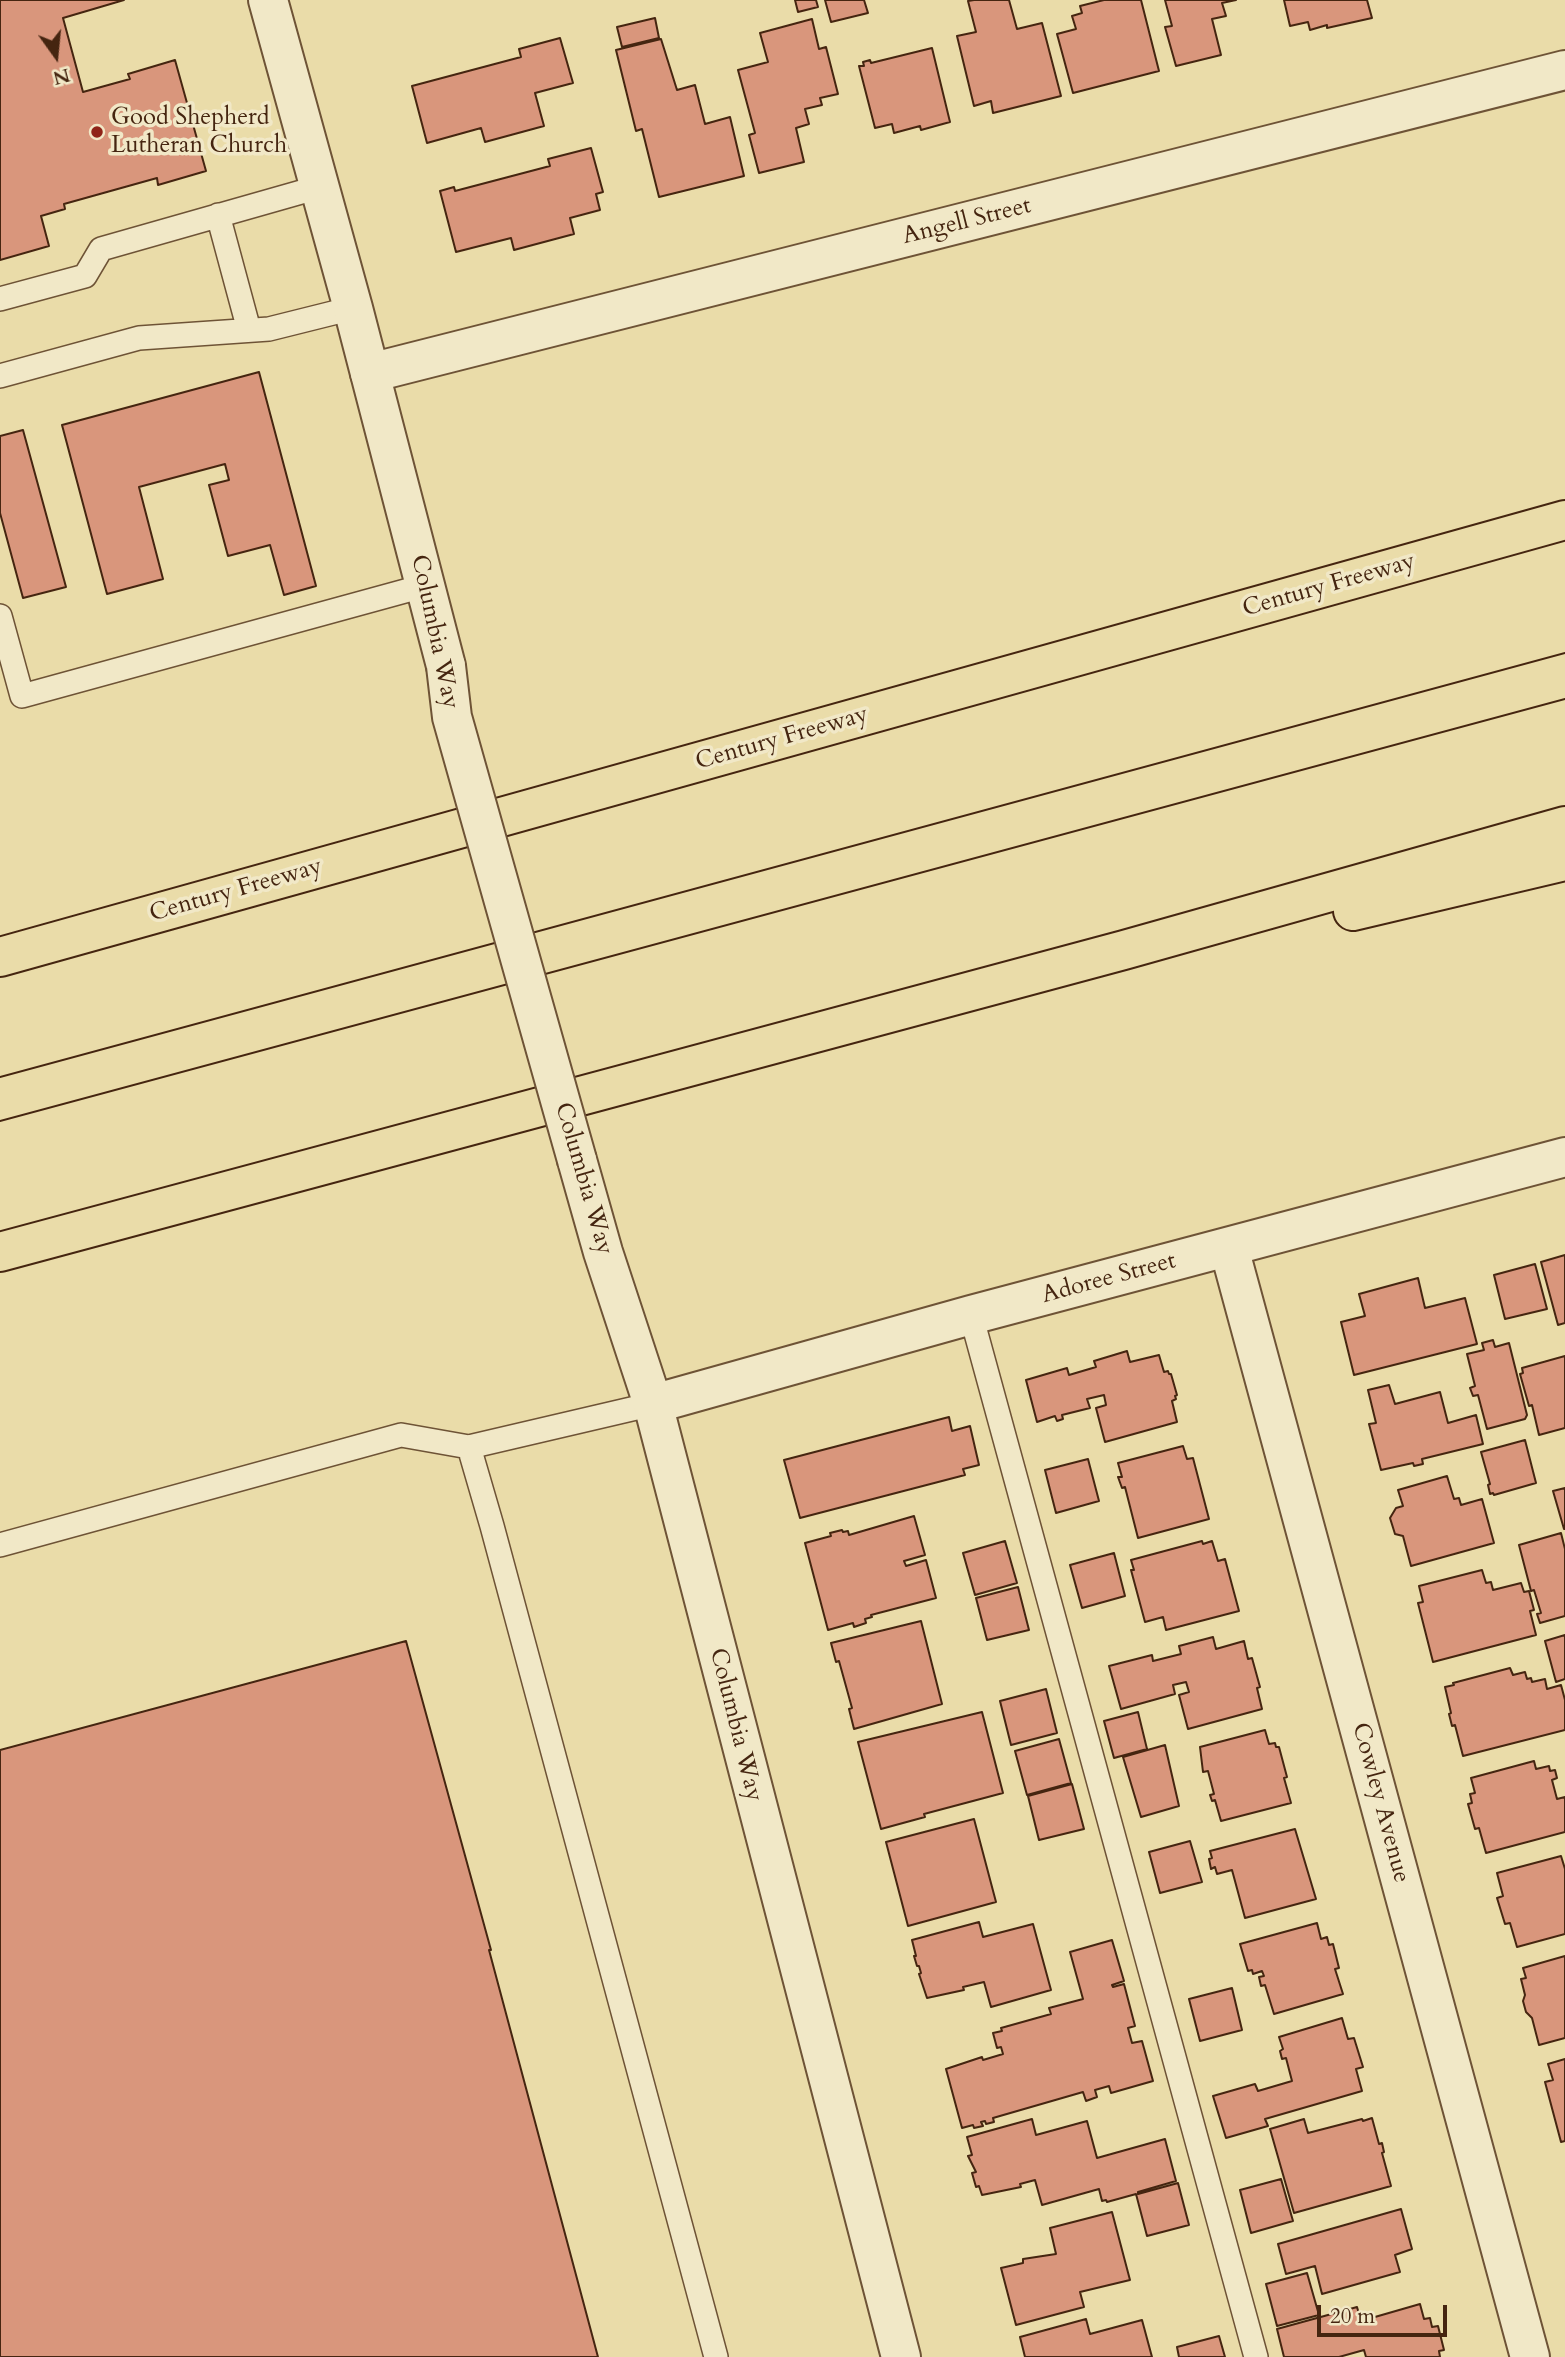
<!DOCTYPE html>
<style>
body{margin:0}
#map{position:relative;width:1565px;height:2357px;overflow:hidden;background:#eadca9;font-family:Cardo,serif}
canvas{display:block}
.north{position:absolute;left:21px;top:21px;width:70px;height:70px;-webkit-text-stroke:5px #f1e8c7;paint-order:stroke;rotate:165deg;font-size:19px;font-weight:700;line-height:28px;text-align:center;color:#452510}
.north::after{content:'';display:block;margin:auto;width:24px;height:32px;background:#452510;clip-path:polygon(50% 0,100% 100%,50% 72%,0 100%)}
.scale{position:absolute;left:1317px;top:2305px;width:130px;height:32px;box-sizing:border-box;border:4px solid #452510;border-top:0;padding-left:9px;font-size:21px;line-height:24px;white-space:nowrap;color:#452510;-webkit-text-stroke:5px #f1e8c7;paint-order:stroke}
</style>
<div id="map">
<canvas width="1565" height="2357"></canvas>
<div class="north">N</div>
<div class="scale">20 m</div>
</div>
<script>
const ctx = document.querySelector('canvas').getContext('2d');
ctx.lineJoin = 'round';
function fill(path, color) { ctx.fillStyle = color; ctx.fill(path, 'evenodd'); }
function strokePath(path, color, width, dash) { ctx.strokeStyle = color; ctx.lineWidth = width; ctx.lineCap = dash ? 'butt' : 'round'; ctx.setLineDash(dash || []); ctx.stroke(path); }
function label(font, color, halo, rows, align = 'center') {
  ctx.font = font + ' Cardo,serif'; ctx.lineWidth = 7; ctx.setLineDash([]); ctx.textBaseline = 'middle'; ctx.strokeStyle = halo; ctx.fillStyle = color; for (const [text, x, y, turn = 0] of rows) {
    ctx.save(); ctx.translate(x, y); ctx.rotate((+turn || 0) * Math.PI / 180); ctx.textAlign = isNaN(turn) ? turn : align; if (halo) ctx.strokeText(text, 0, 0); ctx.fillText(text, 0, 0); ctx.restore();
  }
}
const building = new Path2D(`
 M0,0H124L63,18L83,92L130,79L128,74L175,60L206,171L158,185L157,178L64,204L65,209L41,216L49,246L0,260Z
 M795,0H816L818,7L798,12Z
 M825,0H864L868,13L831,22Z
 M974,0H1009L1017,29L1042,23L1061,96L993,113L991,101L974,106L957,36L976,32L968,1Z
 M1104,0H1141L1159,71L1073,93L1057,34L1076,29L1072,16L1082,13L1080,6Z
 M1165,0H1236L1222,3L1226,16L1212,19L1221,55L1176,66L1165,27L1172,26Z
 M1284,0H1367L1372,18L1327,28V25L1310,30L1308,22L1290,26Z
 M655,18L659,38L622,47L617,27Z
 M812,19L819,49L826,47L838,94L820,98L822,105L805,109L809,124L796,128L804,162L759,173L749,135L755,133L738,70L768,62L760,33Z
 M560,38L573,83L535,93L544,126L485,142L481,128L427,143L412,86L521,57L519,49Z
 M661,39L677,90L695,85L705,124L730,117L744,176L659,197L642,129L636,131L616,50Z
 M932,48L950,122L921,130L920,126L894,133L892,124L875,128L859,66H864L863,62L870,60L871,63Z
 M591,148L603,192L596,194L600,210L570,218L574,234L514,250L511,238L456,252L440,191L454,187L455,191L550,166L548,159Z
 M259,372L316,586L284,595L270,545L228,556L209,485L229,480L225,464L139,487L163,579L107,594L62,425Z
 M23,430L66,587L23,598L0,513V436Z
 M1565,1255V1323L1558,1325L1541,1262Z
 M1535,1264L1547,1309L1505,1319L1494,1275Z
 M1418,1278L1425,1308L1465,1298L1477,1344L1354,1375L1341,1322L1365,1316L1359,1294Z
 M1493,1340L1495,1347L1509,1343L1527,1415L1525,1419L1487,1429L1478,1395L1473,1396L1470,1388L1475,1386L1467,1354L1484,1350L1482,1343Z
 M1127,1351L1130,1362L1159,1355L1164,1372L1168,1371L1169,1374H1171L1177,1395L1175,1396L1176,1399L1172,1401L1177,1422L1105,1442L1096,1408L1106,1405L1104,1395L1087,1399L1090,1408L1062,1415L1063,1419L1057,1421L1055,1416L1037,1422L1026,1380L1067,1368L1069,1375L1096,1367L1094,1361Z
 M1565,1356V1428L1539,1435L1532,1405L1529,1406L1520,1374L1523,1373L1522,1368Z
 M1389,1385L1395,1404L1440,1392L1448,1423L1476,1415L1483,1444L1422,1459L1423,1464L1414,1466L1413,1463L1381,1470L1369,1424L1376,1423L1368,1390Z
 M949,1417L952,1431L970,1426L979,1465L963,1469L965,1475L800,1518L784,1460Z
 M1525,1440L1536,1483L1494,1495L1493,1493L1490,1494L1488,1485L1490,1484L1481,1452Z
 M1183,1446L1187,1459L1193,1458L1209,1519L1138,1538L1125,1487L1122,1488L1118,1477H1122L1118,1463Z
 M1088,1459L1099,1501L1056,1513L1045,1470Z
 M1447,1476L1454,1499L1459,1498L1461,1505L1482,1499L1494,1543L1411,1566L1403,1536L1395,1534L1390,1518L1396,1508L1403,1506L1398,1490Z
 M1565,1488V1529H1564L1553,1491Z
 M914,1516L925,1555L904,1561L906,1566L926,1560L936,1598L871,1615L872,1617L865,1619L866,1623L854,1627L853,1623L828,1630L805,1543L831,1536L830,1533L842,1530L843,1532L848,1531L849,1535Z
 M1561,1533L1565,1549V1616L1540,1623L1537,1614L1541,1613L1534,1590L1531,1591L1519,1545Z
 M1005,1541L1017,1583L975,1595L963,1553Z
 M1202,1541L1203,1544L1212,1541L1218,1561L1225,1559L1239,1611L1166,1630L1163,1617L1145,1622L1131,1570H1134L1131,1560Z
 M1114,1553L1125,1596L1082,1608L1070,1565Z
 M1482,1570L1486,1583L1491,1582L1493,1590L1521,1583L1524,1592L1529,1591L1534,1610L1530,1611L1536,1635L1433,1662L1418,1603L1423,1602L1419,1586Z
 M1018,1587L1029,1630L987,1640L976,1598Z
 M921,1621L942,1704L854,1729L849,1709L852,1708L839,1661L836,1662L831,1643Z
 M1565,1635V1679L1556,1682L1545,1641Z
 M1213,1637L1216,1649L1244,1641L1248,1659L1252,1658L1260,1687L1257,1688L1262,1709L1188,1729L1179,1695L1189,1692L1186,1682L1173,1685L1175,1694L1121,1709L1109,1666L1152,1655L1153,1661L1181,1654L1179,1646Z
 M406,1641L491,1950H489L598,2357H0V1750Z
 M1510,1668L1513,1675L1525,1672L1527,1679L1531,1678L1532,1682L1545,1679L1547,1689L1561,1685L1565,1700V1730L1463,1756L1455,1725L1452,1726L1449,1714L1451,1713L1445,1687L1454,1685L1453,1683Z
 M1046,1689L1057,1733L1011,1745L1000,1701Z
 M982,1712L1003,1793L924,1814L925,1817L881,1829L858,1742Z
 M1138,1712L1147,1749L1114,1758L1104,1721Z
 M1265,1730L1269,1744L1275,1743L1276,1747H1279L1287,1777L1284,1778L1291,1803L1221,1821L1215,1800L1212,1801L1210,1795L1214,1794L1208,1771L1203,1772L1200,1747Z
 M1059,1739L1071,1783L1027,1795L1015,1751Z
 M1165,1745L1179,1806L1141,1817L1123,1757Z
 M1534,1761L1536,1769L1549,1766L1550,1771L1555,1770L1557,1778L1552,1780L1557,1799L1565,1797V1832L1486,1853L1479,1828L1475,1829L1468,1804L1472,1803L1470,1794L1475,1793L1471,1778Z
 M1072,1784L1084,1829L1039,1840L1028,1796Z
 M974,1819L996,1902L908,1926L886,1842Z
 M1295,1829L1316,1899L1245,1918L1232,1870L1217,1874L1215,1867L1211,1869L1209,1859L1212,1858L1210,1851Z
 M1190,1841L1202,1882L1160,1893L1149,1852Z
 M1561,1856L1565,1869V1934L1517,1947L1510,1923L1505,1924L1497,1898L1503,1896L1497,1873Z
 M979,1922L983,1937L1033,1924L1051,1990L991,2007L984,1982L963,1987L964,1990L927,1998L919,1974L921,1973L919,1966H917L914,1956H916L912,1940Z
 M1317,1923L1321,1939L1327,1937L1329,1945L1333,1944L1339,1968L1335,1969L1343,1994L1274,2014L1265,1985L1261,1986L1259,1977L1264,1976L1262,1971L1253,1974L1252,1970L1248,1971L1240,1944Z
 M1112,1940L1124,1981L1112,1985L1113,1987L1124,1984L1135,2026L1128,2028L1132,2043L1142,2041L1153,2081L1111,2093L1109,2086L1095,2090L1097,2097L1086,2101L1083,2092L993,2118L994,2122L986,2124L985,2121L981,2122L983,2126L974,2128L973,2125L962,2128L946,2069L982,2057L983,2060L1003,2054L1001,2047L997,2048L993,2033L1002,2031L1001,2028L1051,2014L1049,2008L1083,1999L1070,1952Z
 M1565,1956V2038L1539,2045L1532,2018L1526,2012L1523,2001L1525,1995L1521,1979L1526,1978L1523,1968Z
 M1232,1988L1242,2030L1200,2041L1189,1999Z
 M1342,2018L1348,2039L1354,2038L1363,2067L1356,2069L1362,2091L1265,2119L1268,2126L1226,2138L1213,2096L1255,2084L1258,2091L1292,2081L1286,2058L1282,2059L1280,2051L1283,2049L1279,2037Z
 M1565,2059V2141L1561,2142L1545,2082L1553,2080L1548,2064Z
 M1372,2118L1379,2144L1382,2143L1384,2152L1382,2153L1391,2186L1294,2213L1270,2129L1304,2119L1308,2133L1362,2119L1363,2121Z
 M1032,2119L1036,2135L1087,2121L1097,2158L1165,2139L1176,2181L1138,2192V2194L1178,2183L1189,2225L1147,2236L1136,2194L1107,2202L1106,2200L1102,2201L1099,2189L1042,2205L1035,2180L1020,2184L1021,2187L982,2195L979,2186L976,2187L972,2173L976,2172L968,2156L972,2155L967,2137Z
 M1281,2179L1293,2221L1251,2233L1240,2190Z
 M1401,2209L1412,2249L1395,2255L1400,2272L1322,2294L1315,2266L1286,2274L1278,2244Z
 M1112,2212L1130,2280L1080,2292L1084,2307L1016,2325L1001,2268L1023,2263V2259L1056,2254L1050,2228Z
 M1307,2273L1319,2315L1277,2326L1266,2284Z
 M1420,2304L1424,2319L1430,2318L1432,2327L1438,2326L1444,2350L1439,2351L1440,2357H1366L1364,2350L1339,2357H1284L1277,2329L1357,2307L1361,2321Z
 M1086,2319L1090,2334L1142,2320L1152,2357H1025L1020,2337Z
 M1219,2336L1225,2357H1179L1177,2347Z`);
const service = new Path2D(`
 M218,215L249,330
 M0,299L85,276L101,249L319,187
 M0,376L139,338L269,329L353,308
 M0,616L22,696L427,585
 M971,1315L1256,2357
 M469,1447L492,1526L716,2357
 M0,1545L401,1435L469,1447L653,1404`);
const minor = new Path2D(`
 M370,373L1565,70
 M1229,1248L1530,2357
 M653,1404L971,1315L1565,1157`);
const tertiary = new Path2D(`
 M268,0L353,308L446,666
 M577,1160L603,1252L653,1404L901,2357`);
const motorway = new Path2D(`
 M1353,911L1565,861
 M0,957L1565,520
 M0,1252L1124,950L1565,826`);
const tram = new Path2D(`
 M0,1077L1565,653
 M0,1121L1565,699`);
const tertiaryBridge = new Path2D(`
 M446,666L452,717L577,1160`);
const markers = [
 [97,132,7,"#8f2418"]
];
const poiNames = [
 ["Good Shepherd",111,118],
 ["Lutheran Church",111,146]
];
const streetNames = [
 ["Angell Street",967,222,-14],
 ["Century Freeway",1329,586,-16],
 ["Columbia Way",434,632,78],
 ["Century Freeway",782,739,-16],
 ["Century Freeway",236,891,-16],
 ["Columbia Way",583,1179,74],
 ["Adoree Street",1109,1279,-15],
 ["Columbia Way",735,1725,76],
 ["Cowley Avenue",1380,1803,75]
];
fill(building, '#d9967c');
strokePath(building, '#452510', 2);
strokePath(service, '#6e5336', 26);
strokePath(minor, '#6e5336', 42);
strokePath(tertiary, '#6e5336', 42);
strokePath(motorway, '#452510', 42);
strokePath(service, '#f1e8c7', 23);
strokePath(minor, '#f1e8c7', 38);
strokePath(tertiary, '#f1e8c7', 38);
strokePath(motorway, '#eadca9', 38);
strokePath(tram, '#452510', 2);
strokePath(tertiaryBridge, '#6e5336', 42, []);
strokePath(tertiaryBridge, '#f1e8c7', 38);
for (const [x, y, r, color] of markers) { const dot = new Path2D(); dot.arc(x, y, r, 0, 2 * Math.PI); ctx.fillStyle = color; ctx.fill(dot); strokePath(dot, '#f1e8c7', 2.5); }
label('24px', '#452510', '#f1e8c7', poiNames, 'left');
label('24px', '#452510', '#f1e8c7', streetNames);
</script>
